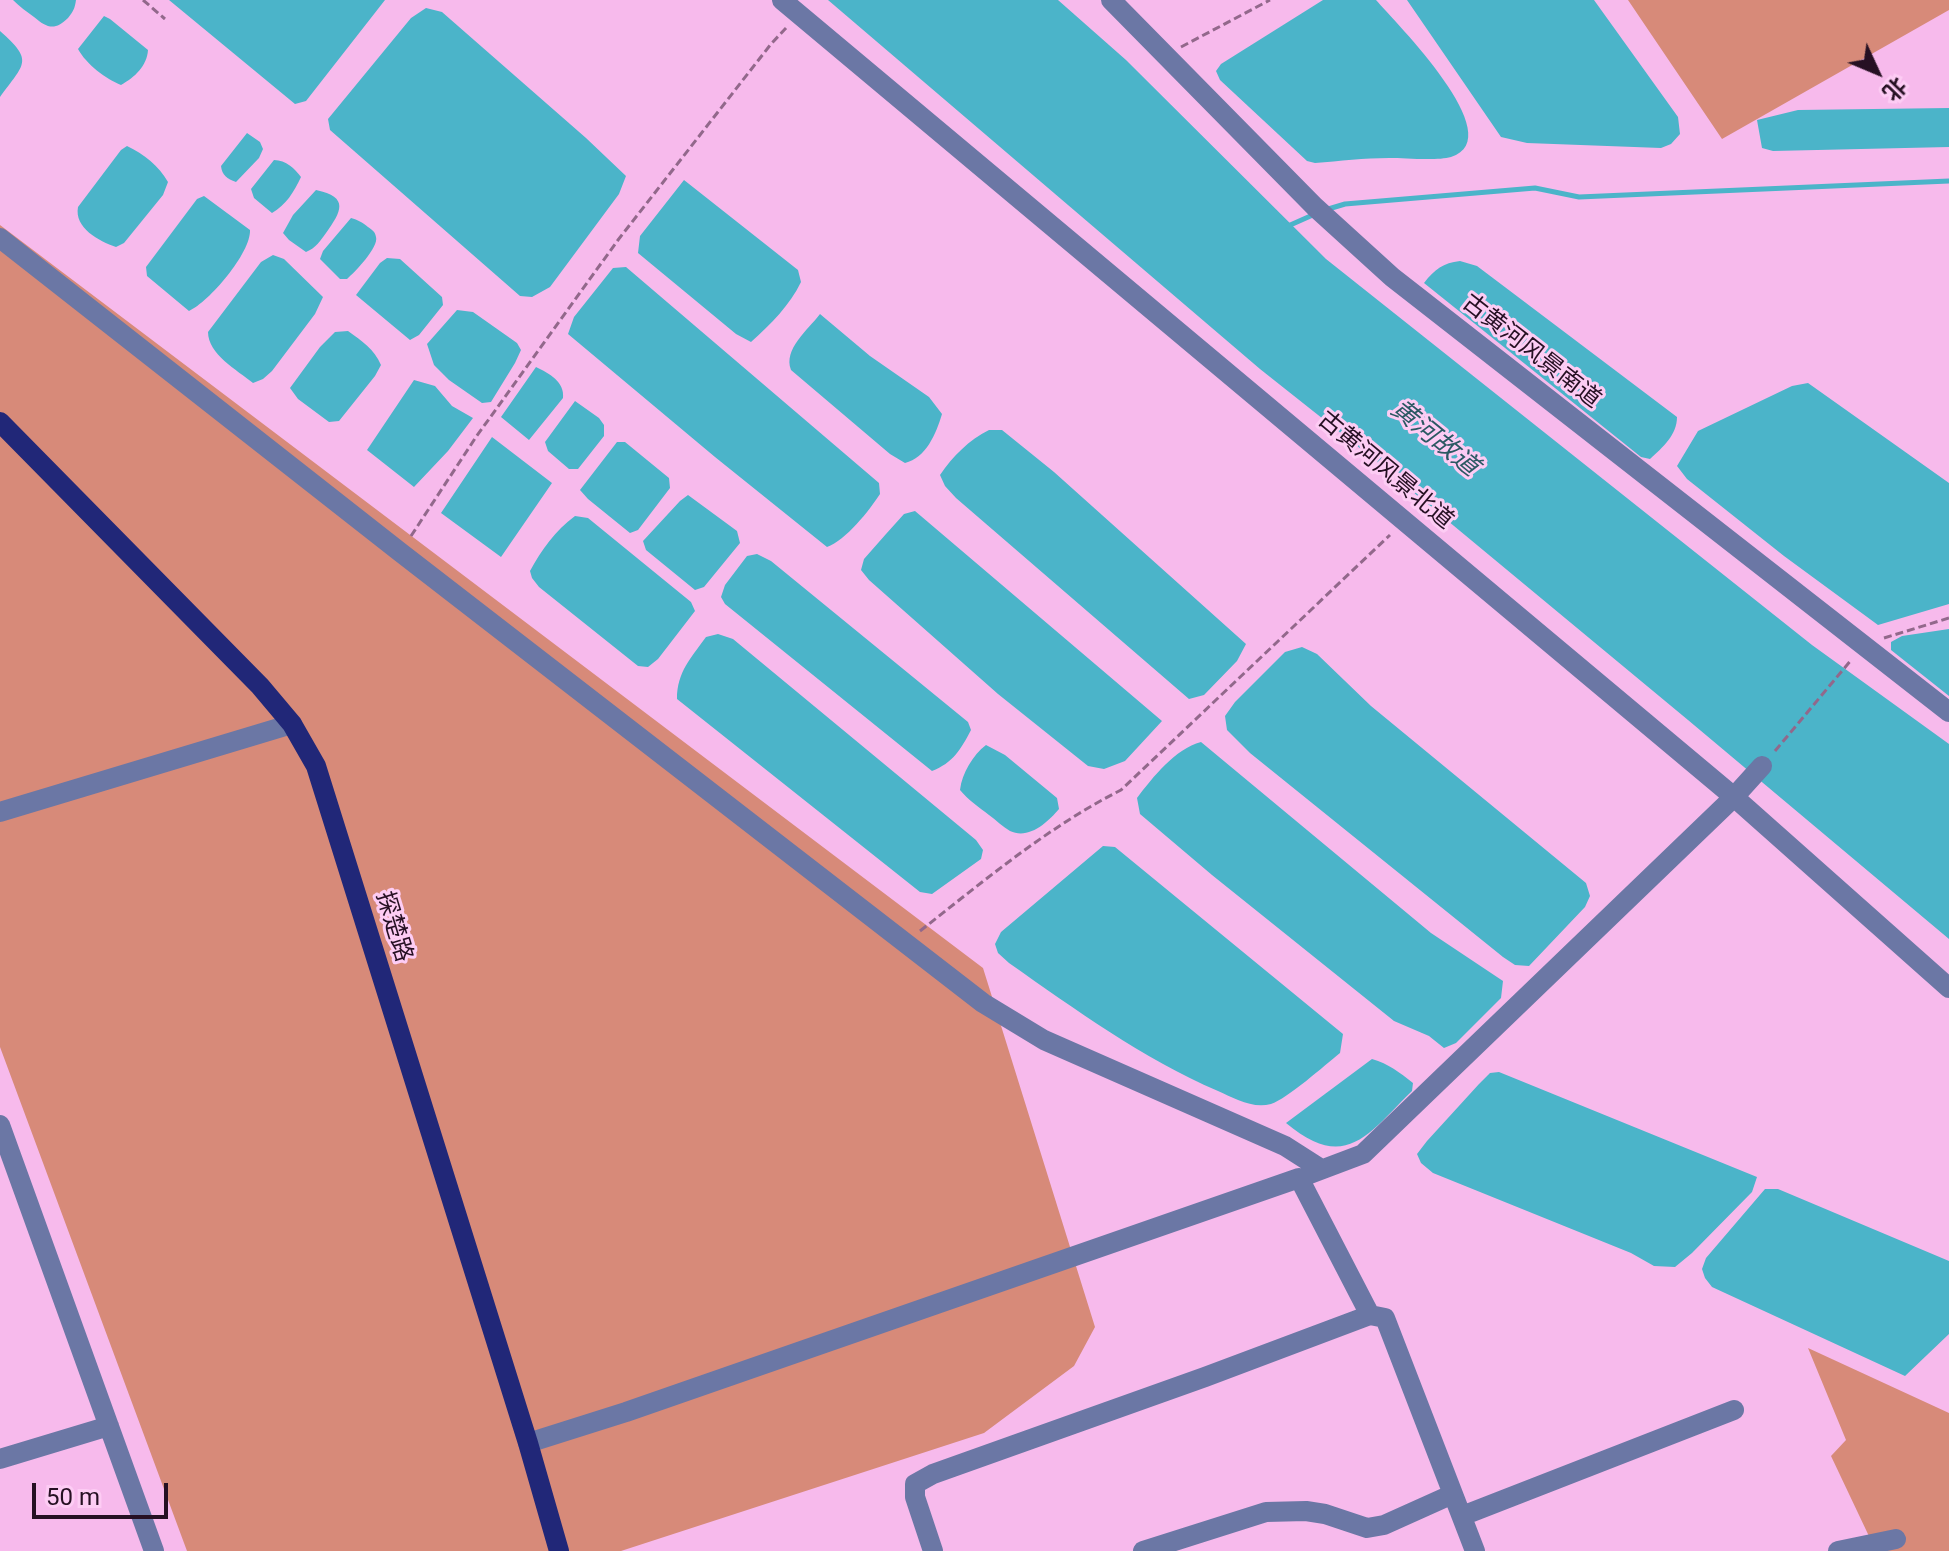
<!DOCTYPE html>
<meta charset="utf-8">
<style>
body{margin:0}
#map{position:relative;width:1949px;height:1551px;overflow:hidden;background:#f7baec;font-family:Roboto,"Noto Sans SC",sans-serif}
canvas{display:block}
.north{position:absolute;left:1837px;top:32px;width:80px;height:80px;-webkit-text-stroke:6px #fdccf4;paint-order:stroke;rotate:134deg;font-size:22px;font-weight:700;line-height:32px;text-align:center;color:#261023}
.north::after{content:'';display:block;margin:auto;width:28px;height:36px;background:#261023;clip-path:polygon(50% 0,100% 100%,50% 72%,0 100%)}
.scale{position:absolute;left:32px;top:1483px;width:136px;height:36px;box-sizing:border-box;border:4px solid #261023;border-top:0;padding-left:10px;font-size:24px;line-height:28px;white-space:nowrap;color:#261023;-webkit-text-stroke:6px #fdccf4;paint-order:stroke}
</style>
<div id="map">
<canvas width="1949" height="1551"></canvas>
<div class="north">北</div>
<div class="scale">50 m</div>
</div>
<script>
const ctx = document.querySelector('canvas').getContext('2d');
ctx.lineJoin = 'round';
function fill(path, color) { ctx.fillStyle = color; ctx.fill(path, 'evenodd'); }
function strokePath(path, color, width, dash) { ctx.strokeStyle = color; ctx.lineWidth = width; ctx.lineCap = dash ? 'butt' : 'round'; ctx.setLineDash(dash || []); ctx.stroke(path); }
function label(font, color, halo, rows, align = 'center') {
  ctx.font = font + ' Roboto,"Noto Sans SC",sans-serif'; ctx.lineWidth = 6; ctx.setLineDash([]); ctx.textBaseline = 'middle'; ctx.strokeStyle = halo; ctx.fillStyle = color; for (const [text, x, y, turn = 0] of rows) {
    ctx.save(); ctx.translate(x, y); ctx.rotate((+turn || 0) * Math.PI / 180); ctx.textAlign = isNaN(turn) ? turn : align; if (halo) ctx.strokeText(text, 0, 0); ctx.fillText(text, 0, 0); ctx.restore();
  }
}
const green = new Path2D(`
 M1628,0H1949V10L1722,139Z
 M0,225L983,968L1095,1327L1074,1366L984,1433L621,1551H187L0,1047Z
 M1808,1348L1949,1413V1551H1876L1831,1456L1846,1440Z`);
const water = new Path2D(`
 M13,0H76C75,8 73,12 68,18C55,31 47,28 34,17C27,12 19,6 13,0Z
 M169,0H385L306,101L295,104Z
 M828,0H1058L1126,60L1326,259L1812,645L1949,744V939L1688,720L1366,453L1260,369Z
 M1323,0H1376C1395,22 1512,138 1451,157C1437,161 1405,158 1389,158C1364,158 1340,161 1315,163L1307,161L1220,80L1216,71L1221,64Z
 M1407,0H1594L1678,117L1680,134L1671,144L1661,148L1527,143L1501,137Z
 M426,8L442,12L586,138L626,176L619,194L550,287L532,297L520,296L330,130L328,119L411,18Z
 M104,16L110,19L148,50C147,66 135,77 121,85C106,79 86,64 78,49Z
 M0,31C34,61 25,63 0,97Z
 M1949,108V147L1773,151L1762,148L1757,120L1798,110Z
 M247,133L260,142L263,149L259,158L236,182C227,179 222,175 221,166Z
 M127,146C144,154 159,166 168,182L163,195L124,243L116,247C99,241 74,228 78,207L121,150Z
 M274,160C286,160 295,169 301,177C294,192 286,205 272,213L254,198L251,189Z
 M684,180L798,270L801,282C790,305 771,324 751,342L736,334L638,253L640,236Z
 M316,190C350,197 341,212 326,233C320,241 316,248 306,252L289,240L283,233L293,215Z
 M204,196L250,230C251,253 209,302 189,311L147,276L146,267L197,199Z
 M351,218C358,220 362,222 368,227C372,230 375,231 376,237C379,247 355,272 347,279H340L320,259L323,251Z
 M273,255L284,259L323,297L315,314L272,371L263,379L253,383C237,370 208,354 208,332L261,262Z
 M387,258L400,259L442,297L443,305L419,335L410,340L356,295L380,263Z
 M1460,261L1477,266L1677,417C1677,435 1663,447 1650,459L1641,457L1424,283C1435,269 1443,263 1460,261Z
 M626,267L879,483L880,494C869,511 846,540 827,547L715,457L568,334L574,317L613,268Z
 M457,310L473,312L517,343L521,350L515,363L491,402L482,403L449,380L434,365L427,344Z
 M820,314L870,356L929,397L942,414C936,434 926,458 905,463L890,454L791,370C783,349 808,330 820,314Z
 M348,331C362,341 374,349 381,365L375,376L339,421L329,422L298,399L290,388L320,347L335,332Z
 M536,367C549,373 565,382 563,398L529,440L501,417Z
 M414,380L435,386L452,406L473,418L448,451L414,487L367,450Z
 M1808,383L1949,483V604L1878,625L1784,556L1687,479L1677,466L1698,431L1792,386Z
 M575,401L599,418L604,425V436L578,469H569L548,451L545,442Z
 M989,430H1002L1054,472L1246,644L1237,661L1204,695L1189,699L956,498L945,486L940,475C953,456 969,440 989,430Z
 M492,437L552,483L501,557L441,513Z
 M617,442H625L669,478L670,488L638,530L630,533L588,499L580,490Z
 M688,495L737,531L740,543L704,587L695,590L646,550L643,541L680,501Z
 M915,511L1162,721L1125,761L1104,769L1088,766L998,694L869,580L861,570L864,559L886,534L904,514Z
 M575,516L588,518L691,602L695,611L658,659L648,667L638,666L539,587L532,578L530,571C542,549 555,531 575,516Z
 M757,554L771,561L968,722L971,730C961,749 953,763 932,771L725,604L721,597L725,585L747,556Z
 M1949,629V696L1891,650V642L1902,636Z
 M718,634L733,639L976,840L983,850L981,859L932,894L920,892L677,699C677,672 691,658 706,637Z
 M1302,647L1317,654L1371,706L1586,883L1590,896L1585,907L1529,966L1515,965L1503,957L1250,753L1227,730L1225,716L1235,702L1285,652Z
 M1201,742L1431,933L1503,981L1501,998L1456,1043L1444,1048L1429,1036L1394,1021L1212,875L1140,814L1137,798C1153,777 1175,749 1201,742Z
 M986,745L1005,755L1057,798L1059,809C1048,822 1029,840 1010,831C1003,827 996,820 989,815C979,807 968,800 960,790C962,773 973,755 986,745Z
 M1103,846L1115,847L1343,1034L1340,1053C1325,1065 1287,1099 1271,1104C1252,1109 1234,1098 1218,1091C1142,1058 1076,1010 1009,963L998,953L995,944L1001,932Z
 M1372,1059C1389,1064 1399,1072 1413,1083L1412,1091C1368,1134 1346,1173 1286,1123Z
 M1499,1072L1757,1177L1752,1192L1692,1253L1675,1267L1654,1266L1631,1253L1433,1173L1421,1163L1417,1154L1427,1141L1479,1084L1490,1073Z
 M1765,1189H1778L1949,1261V1334L1905,1376L1712,1287L1705,1278L1702,1269L1706,1258Z`);
const stream = new Path2D(`
 M1325,210L1345,204L1535,188L1579,197L1949,181
 M1288,226L1315,214`);
const path = new Path2D(`
 M143,0L165,19
 M1181,47L1270,0
 M411,536L476,437L618,240L771,44L786,28
 M1884,638L1949,618
 M1775,751L1852,659
 M920,931C985,880 1048,827 1121,790L1390,535`);
const minor = new Path2D(`
 M782,0L1734,797L1949,988
 M1111,0L1315,207L1392,277L1949,712
 M0,238L400,552L983,1003L1044,1040L1285,1146L1321,1169
 M0,812L292,724
 M0,1125L154,1551
 M1310,1174L1363,1154L1734,797L1762,766
 M528,1443L626,1412L1299,1178L1370,1315L1385,1318L1475,1551
 M0,1459L109,1426
 M1462,1516L1734,1410
 M933,1551L915,1497V1484L933,1474L1205,1377L1370,1315
 M1143,1551L1266,1512L1306,1511L1325,1514L1367,1528L1384,1525L1453,1494
 M1838,1551L1896,1539`);
const major = new Path2D(`
 M0,422L260,686L292,724L316,766L528,1443L559,1551`);
const streetNames = [
 ["古黄河风景南道",1531,352,38],
 ["古黄河风景北道",1385,471,40],
 ["探楚路",393,927,73]
];
const waterNames = [
 ["黄河故道",1434,439,39]
];
fill(green, '#d78a79');
fill(water, '#4bb4c9');
strokePath(stream, '#4bb4c9', 5);
strokePath(path, '#92688b', 3, [8, 4]);
strokePath(minor, '#6b77a5', 20);
strokePath(major, '#212778', 20);
label('24px', '#261023', '#fdccf4', streetNames);
label('italic 26px', '#2c5963', '#fdccf4', waterNames);
</script>
